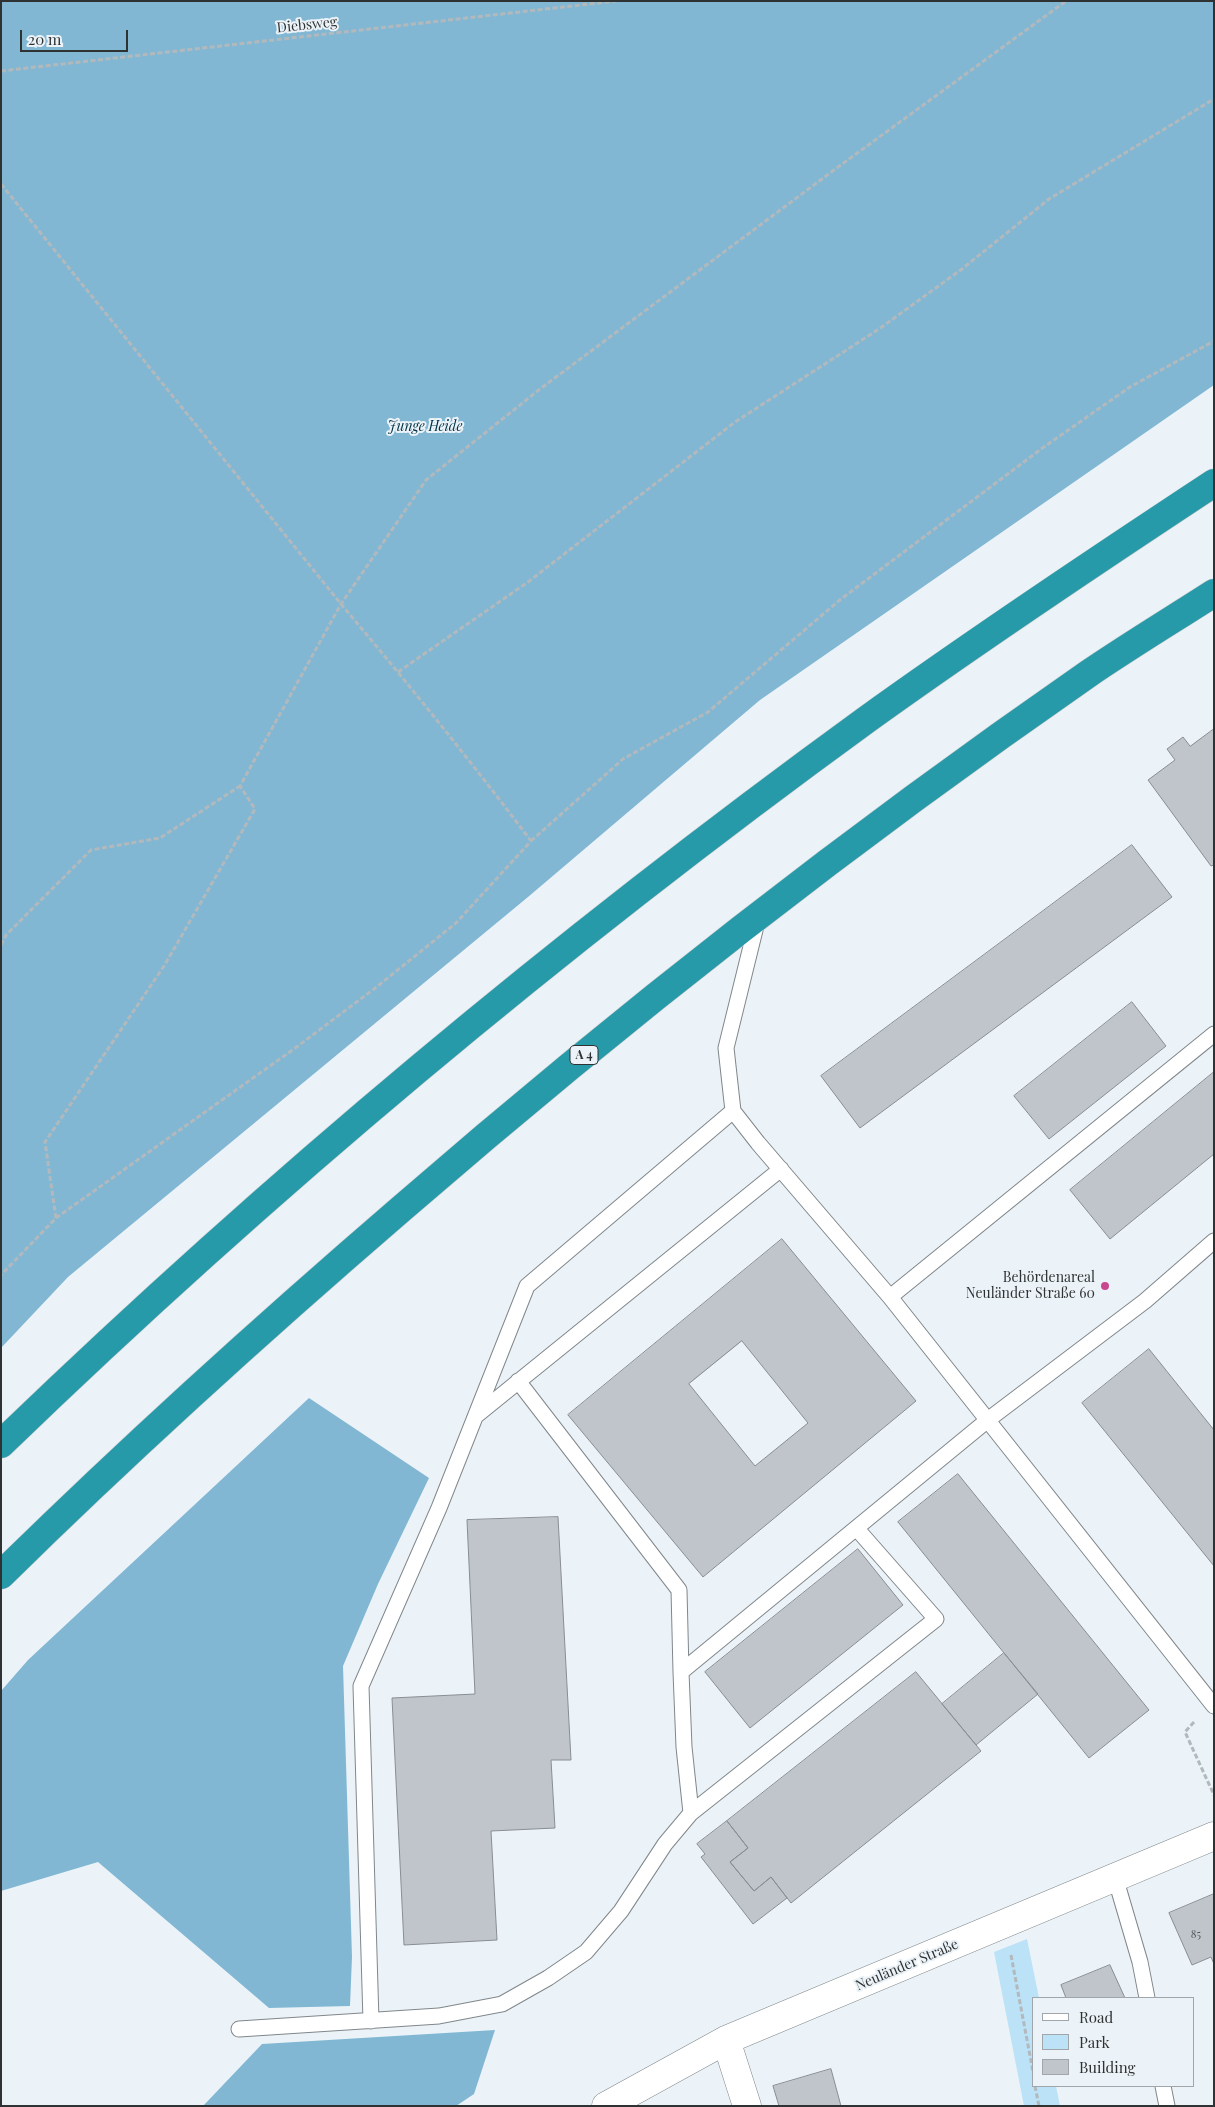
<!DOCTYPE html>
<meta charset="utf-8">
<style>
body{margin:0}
#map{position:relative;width:1215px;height:2107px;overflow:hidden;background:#ebf3f8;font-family:"Playfair Display",serif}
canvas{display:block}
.frame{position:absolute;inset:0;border:2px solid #2f3233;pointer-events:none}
.legend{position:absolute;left:1032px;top:1997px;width:162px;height:90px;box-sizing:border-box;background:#ebf3f8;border:1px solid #a0a6a9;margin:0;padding:6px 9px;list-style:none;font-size:15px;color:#2f3233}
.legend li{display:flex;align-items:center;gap:10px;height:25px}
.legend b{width:25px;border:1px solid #a0a6a9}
.scale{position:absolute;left:20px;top:30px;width:108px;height:22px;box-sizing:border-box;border:2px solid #2f3233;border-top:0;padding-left:6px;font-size:15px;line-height:18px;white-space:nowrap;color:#2f3233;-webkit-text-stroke:4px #ebf3f8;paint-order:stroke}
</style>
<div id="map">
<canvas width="1215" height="2107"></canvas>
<div class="frame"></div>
<ul class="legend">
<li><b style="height:6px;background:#fff"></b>Road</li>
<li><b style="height:14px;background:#bce2f7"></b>Park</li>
<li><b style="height:14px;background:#c0c5cb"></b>Building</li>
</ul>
<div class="scale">20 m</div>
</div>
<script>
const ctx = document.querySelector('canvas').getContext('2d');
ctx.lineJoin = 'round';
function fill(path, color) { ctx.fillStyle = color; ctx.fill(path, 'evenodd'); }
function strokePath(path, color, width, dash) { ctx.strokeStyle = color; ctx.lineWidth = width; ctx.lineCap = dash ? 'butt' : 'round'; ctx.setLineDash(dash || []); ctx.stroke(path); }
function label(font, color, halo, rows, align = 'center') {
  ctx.font = font + ' "Playfair Display",serif'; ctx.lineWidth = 4; ctx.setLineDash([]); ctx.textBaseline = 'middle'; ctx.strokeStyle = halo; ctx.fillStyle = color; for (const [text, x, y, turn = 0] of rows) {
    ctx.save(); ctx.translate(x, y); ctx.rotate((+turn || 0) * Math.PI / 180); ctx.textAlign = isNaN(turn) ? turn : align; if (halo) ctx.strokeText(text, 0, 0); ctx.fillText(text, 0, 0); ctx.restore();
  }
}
const green = new Path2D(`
 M1027,1939L1039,1998H1034V2086H1056L1060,2106H1024L994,1952Z`);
const forest = new Path2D(`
 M1,1H1214V385L760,700L528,897L68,1277L1,1348Z
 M309,1398L429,1478L378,1584L343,1666L352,1957L350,2006L269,2008L98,1862L1,1891V1691L28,1660Z
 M495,2030L474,2094L456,2106H203L262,2044Z`);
const building = new Path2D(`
 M1214,729V865L1211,866L1148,780L1175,760L1167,749L1183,737L1190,746Z
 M1132,845L1172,897L860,1128L821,1076Z
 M1132,1002L1166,1046L1049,1139L1014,1096Z
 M1214,1072V1154L1110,1239L1070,1190Z
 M782,1239L916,1401L703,1577L568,1415ZM742,1341L808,1423L755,1466L689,1384Z
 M1149,1349L1214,1430V1566L1082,1403Z
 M958,1474L1149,1710L1089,1758L898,1522Z
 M558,1517L571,1760H551L555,1828L491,1831L497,1940L404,1945L392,1698L475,1694L467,1520Z
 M858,1549L903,1605L750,1728L705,1672Z
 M1004,1653L1038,1694L976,1745L942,1704Z
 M916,1672L981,1751L791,1903L771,1877L754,1891L730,1862L748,1848L727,1821Z
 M727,1821L748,1848L730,1862L754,1891L771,1877L787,1898L753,1924L701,1857L705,1854L697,1844Z
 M1214,1894V1964L1211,1957L1192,1965L1169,1913Z
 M1110,1965L1125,1998H1066L1061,1985Z
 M831,2069L841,2106H779L773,2086Z`);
const path = new Path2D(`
 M1,71L616,1
 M1,184L341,604C406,681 470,760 531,841L456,923L374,989L298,1046L56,1218L1,1275
 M398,672L528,582L735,422L879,329L962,269L1049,199L1214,99
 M531,841L623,759L708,712L841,599L1041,449L1130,387L1214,341
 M1,945L6,935L91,850L160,838L240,786
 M56,1218L45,1142L164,966L255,809L240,786L341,604L426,480L540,389L834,170L1066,1
 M1194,1722L1185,1732L1214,1795
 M1011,1955L1034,2077
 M1035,2086L1039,2106`);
const lane = new Path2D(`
 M758,918L726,1048L733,1111L758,1143L890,1297L1214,1706
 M890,1297L1214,1034
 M518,1381L679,1590L681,1672
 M477,1415L781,1169
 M691,1813L936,1619L857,1529
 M1115,1877L1140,1962L1147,1998
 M371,2021L361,1686L439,1508L527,1286L733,1111
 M239,2029L439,2016L502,2004L548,1978L586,1952L621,1911L665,1844L691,1813L684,1747L681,1672L989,1419L1145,1301L1214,1241
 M1163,2086L1167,2106`);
const street = new Path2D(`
 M726,2040L747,2106
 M606,2106L726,2040L1214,1836`);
const highway = new Path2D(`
 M1,1444C271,1183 562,941 866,720C980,638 1097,560 1214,483
 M1,1575C130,1448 264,1327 401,1209C620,1019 850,839 1088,674C1129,646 1172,620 1214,593`);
const markers = [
 [1105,1286,5,"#c9478e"]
];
const numberNames = [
 ["85",1196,1935]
];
const shields = [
 [584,1055,28]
];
const shieldNames = [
 ["A 4",584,1055]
];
const streetNames = [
 ["Diebsweg",307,25,-6],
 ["Neuländer Straße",907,1965,-23]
];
const parkNames = [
 ["Junge Heide",425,427]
];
const poiNames = [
 ["Behördenareal",1095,1278],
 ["Neuländer Straße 60",1095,1294]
];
fill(green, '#bce2f7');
fill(forest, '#82b7d4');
fill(building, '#c0c5cb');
strokePath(building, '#898d93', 1);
strokePath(lane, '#80878b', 17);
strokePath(street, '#80878b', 29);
strokePath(highway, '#cdcece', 29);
strokePath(path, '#b2b9bd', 3, [5, 2.5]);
strokePath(lane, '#fff', 15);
strokePath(street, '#fff', 28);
strokePath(highway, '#279aaa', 28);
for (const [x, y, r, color] of markers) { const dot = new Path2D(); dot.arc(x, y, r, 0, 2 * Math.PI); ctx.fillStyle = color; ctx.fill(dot); strokePath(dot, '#ebf3f8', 2); }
label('11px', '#535759', null, numberNames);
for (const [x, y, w] of shields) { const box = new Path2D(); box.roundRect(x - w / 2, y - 9.5, w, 19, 4); ctx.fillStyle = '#ebf3f8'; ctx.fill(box); strokePath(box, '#2f3233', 1); }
label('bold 12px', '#2f3233', null, shieldNames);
label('14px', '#2f3233', '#ebf3f8', streetNames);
label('italic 14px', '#013145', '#ebf3f8', parkNames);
label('14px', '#2f3233', '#ebf3f8', poiNames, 'right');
</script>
